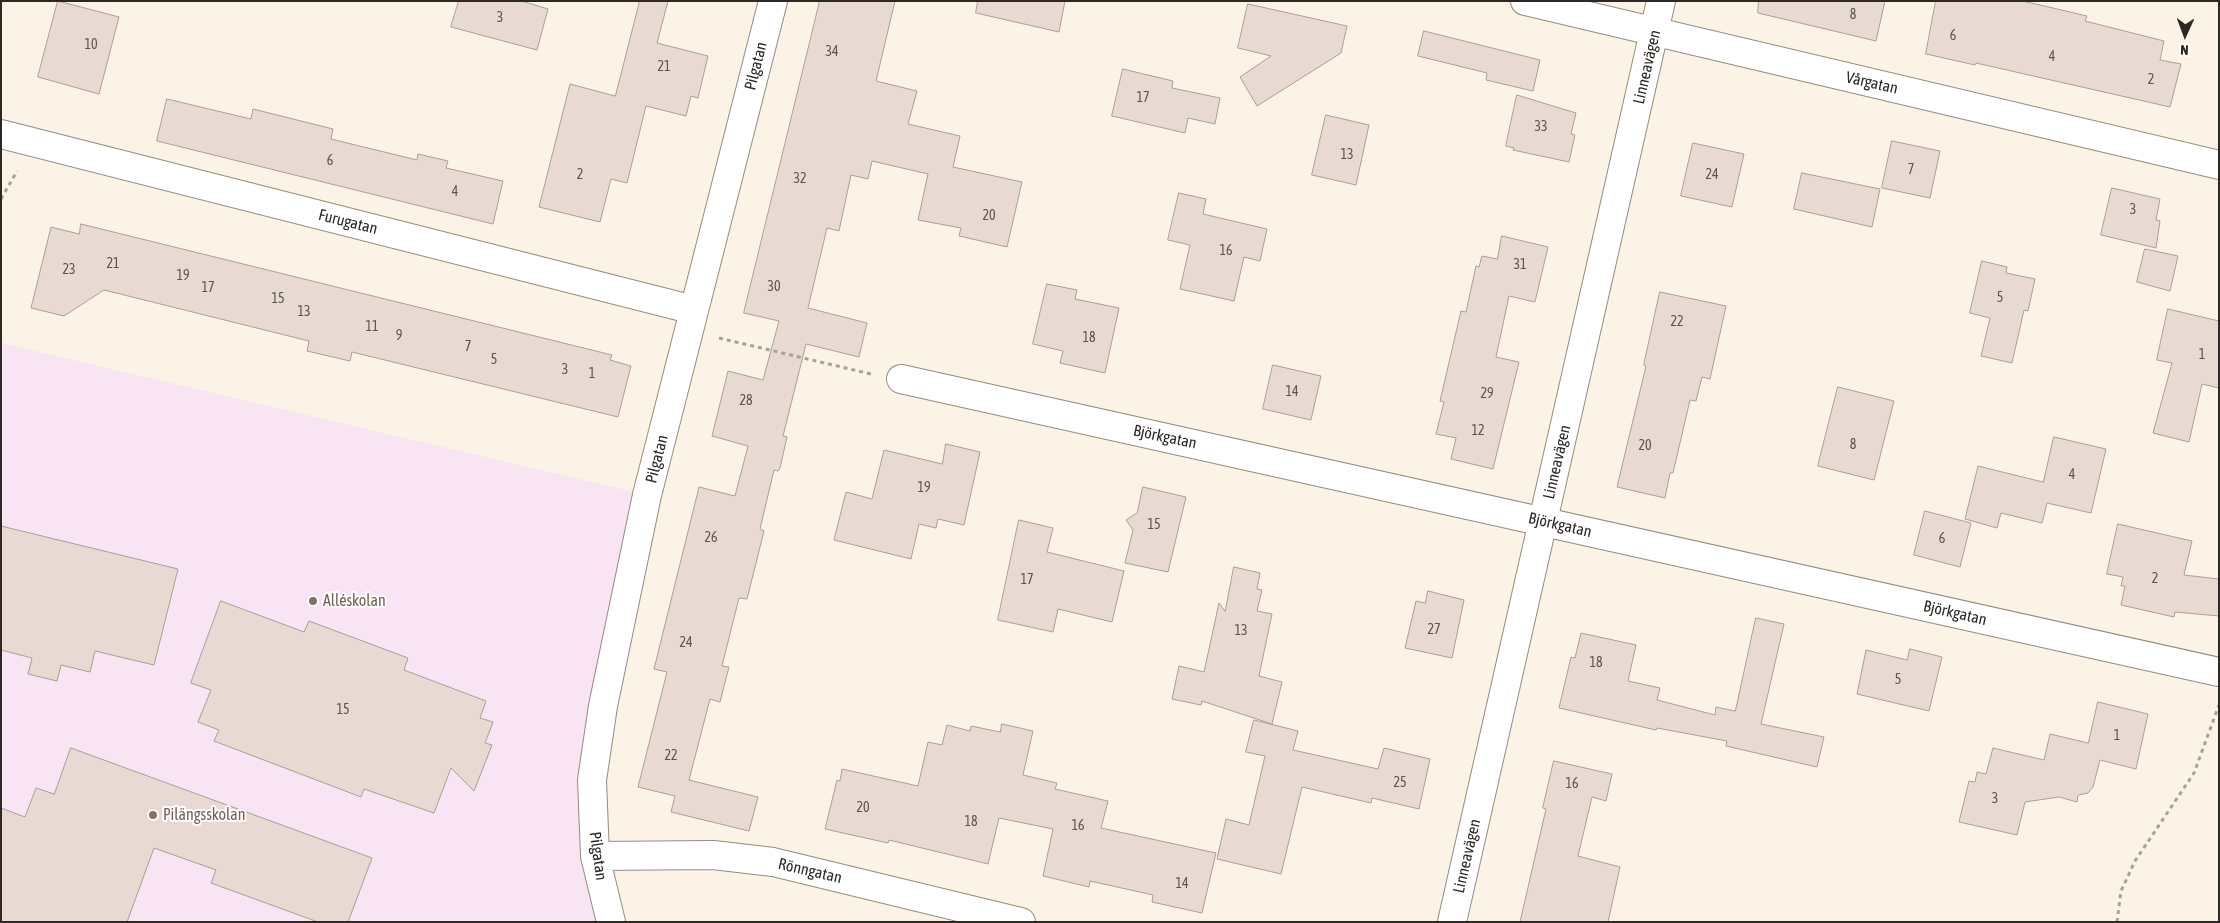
<!DOCTYPE html>
<meta charset="utf-8">
<style>
body{margin:0}
#map{position:relative;width:2220px;height:923px;overflow:hidden;background:#fcf3e7;font-family:"Asap Condensed",sans-serif}
canvas{display:block}
.frame{position:absolute;inset:0;border:2px solid #2c2924;pointer-events:none}
.north{position:absolute;left:2160px;top:10px;width:50px;height:50px;-webkit-text-stroke:4px #fff;paint-order:stroke;rotate:182deg;font-size:14px;font-weight:700;line-height:20px;text-align:center;color:#2c2924}
.north::after{content:'';display:block;margin:auto;width:18px;height:22px;background:#2c2924;clip-path:polygon(50% 0,100% 100%,50% 72%,0 100%)}
</style>
<div id="map">
<canvas width="2220" height="923"></canvas>
<div class="frame"></div>
<div class="north">N</div>
</div>
<script>
const ctx = document.querySelector('canvas').getContext('2d');
ctx.lineJoin = 'round';
function fill(path, color) { ctx.fillStyle = color; ctx.fill(path, 'evenodd'); }
function strokePath(path, color, width, dash) { ctx.strokeStyle = color; ctx.lineWidth = width; ctx.lineCap = dash ? 'butt' : 'round'; ctx.setLineDash(dash || []); ctx.stroke(path); }
function label(font, color, halo, rows, align = 'center') {
  ctx.font = font + ' "Asap Condensed",sans-serif'; ctx.lineWidth = 4; ctx.setLineDash([]); ctx.textBaseline = 'middle'; ctx.strokeStyle = halo; ctx.fillStyle = color; for (const [text, x, y, turn = 0] of rows) {
    ctx.save(); ctx.translate(x, y); ctx.rotate((+turn || 0) * Math.PI / 180); ctx.textAlign = isNaN(turn) ? turn : align; if (halo) ctx.strokeText(text, 0, 0); ctx.fillText(text, 0, 0); ctx.restore();
  }
}
const education = new Path2D(`
 M1,343L647,495L603,706L611,922H1Z`);
const building = new Path2D(`
 M58,1L119,17L99,94L38,77Z
 M459,1H522L548,9L537,50L451,27Z
 M640,1H668L657,43L708,56L698,98L691,96L686,116L646,106L627,183L611,179L600,222L539,207L570,84L615,96Z
 M820,1H895L876,81L917,91L908,124L960,136L953,167L1022,182L1007,247L959,236L961,228L918,220L928,174L872,161L868,179L851,175L839,231L827,228L808,308L867,323L859,357L806,344L783,436L787,437L780,468L778,471L774,470L760,529L764,531L747,599L739,598L722,666L729,667L720,702L710,699L689,780L758,797L749,831L671,812L675,796L638,787L667,672L654,669L699,487L735,496L748,446L712,436L728,371L763,380L779,321L744,313Z
 M978,1H1065L1059,32L976,13Z
 M1759,1H1885L1876,41L1758,13Z
 M1936,1H2023L2087,16L2085,21L2164,41L2160,60L2181,64L2170,107L1976,63L1975,65L1926,54Z
 M1248,4L1347,26L1341,53L1257,106L1240,77L1271,56L1238,48Z
 M1424,31L1540,60L1533,91L1486,80L1487,73L1418,56Z
 M1123,69L1173,81L1172,88L1220,98L1215,124L1188,118L1185,133L1112,116Z
 M1517,95L1576,113L1571,134L1575,135L1569,162L1513,150L1514,148L1506,146Z
 M167,99L251,119L253,109L333,129L331,139L417,160L418,154L448,161L446,168L503,181L493,224L157,141Z
 M1326,115L1369,125L1356,185L1312,175Z
 M1892,141L1940,151L1930,198L1882,188Z
 M1693,143L1744,154L1732,207L1681,196Z
 M1802,173L1880,189L1872,227L1794,209Z
 M2112,188L2160,199L2156,220L2160,221L2156,248L2101,235Z
 M1179,193L1206,199L1203,214L1267,229L1260,261L1244,257L1234,301L1180,289L1190,245L1168,240Z
 M81,224L612,355L610,360L631,366L618,417L352,352L350,361L307,351L309,341L104,290L64,316L31,308L51,227L79,234Z
 M1502,236L1548,247L1535,302L1509,296L1496,357L1519,362L1493,469L1451,459L1456,438L1436,434L1444,402L1440,401L1461,311L1466,312L1476,266L1479,267L1482,256L1497,259Z
 M2145,249L2178,256L2170,291L2137,282Z
 M1982,261L2007,267L2006,273L2035,279L2028,311L2024,310L2012,363L1981,356L1990,318L1970,313Z
 M1047,284L1077,290L1075,299L1119,308L1105,373L1060,363L1063,351L1033,344Z
 M1660,292L1726,306L1710,379L1702,377L1696,401L1690,400L1673,473H1670L1665,498L1617,487L1646,366L1644,365Z
 M2168,309L2219,321V388L2202,384L2189,442L2153,433L2172,363L2157,360Z
 M1273,365L1321,376L1311,420L1263,409Z
 M1838,387L1894,401L1874,480L1818,466Z
 M2054,437L2106,449L2091,513L2047,503L2042,523L2001,513L1997,528L1965,519L1978,466L2043,482Z
 M946,444L980,452L964,525L938,519L936,528L919,524L911,559L834,540L846,492L872,499L884,450L942,464Z
 M1143,487L1186,497L1168,572L1125,563L1133,530L1126,520L1137,513Z
 M1925,511L1971,523L1960,567L1914,555Z
 M1019,520L1053,528L1047,552L1124,571L1112,622L1058,609L1053,632L998,620Z
 M2118,524L2192,541L2184,575L2219,579V616L2175,612L2174,617L2121,605L2125,586H2121L2123,577L2107,574Z
 M1,526L178,569L154,665L95,651L90,672L61,665L57,681L28,674L32,658L1,650Z
 M1234,567L1260,573L1257,589L1262,590L1257,611L1272,614L1259,676L1282,682L1272,724L1202,701L1201,705L1172,699L1179,666L1204,672L1219,603L1225,611Z
 M1428,591L1464,600L1452,658L1405,648L1416,601L1425,603Z
 M221,601L304,632L309,621L408,658L404,670L486,701L480,718L493,722L485,743L492,745L474,791L451,768L434,813L364,789L361,797L214,741L219,730L198,722L211,690L191,683Z
 M1756,618L1784,624L1761,724L1824,737L1817,767L1726,746L1727,741L1657,728L1656,730L1559,708L1571,657L1575,658L1581,633L1636,645L1628,681L1660,688L1657,700L1715,715L1716,707L1735,711Z
 M1910,649L1942,657L1929,711L1857,694L1866,650L1907,660Z
 M2098,702L2148,714L2136,769L2100,760L2093,787L2088,793L2078,795L2077,802L2059,797L2025,802L2017,835L1959,822L1969,781L1975,782L1977,772L1986,774L1993,748L2044,760L2050,734L2088,743Z
 M1254,720L1298,731L1293,750L1378,769L1384,748L1430,759L1419,809L1372,798L1371,803L1302,787L1281,874L1217,859L1226,819L1249,825L1265,756L1246,752Z
 M1002,724L1033,731L1023,775L1057,783L1055,789L1108,801L1101,828L1216,853L1202,913L1152,902L1153,895L1090,881L1089,887L1043,876L1053,829L999,818L988,864L889,840L888,843L825,829L837,780L840,781L842,769L918,786L928,742L942,745L947,725L970,731L971,726L1000,732Z
 M71,748L372,858L348,922H318L211,883L216,870L154,848L127,922H1V808L25,817L36,788L54,794Z
 M1554,761L1612,774L1606,801L1592,797L1578,856L1620,867L1608,922H1520L1546,809L1543,808Z`);
const path = new Path2D(`
 M1,199L17,171
 M719,338L871,374
 M2117,922L2121,891L2135,861L2194,773L2219,705`);
const minor = new Path2D(`
 M1525,1L2219,165
 M1,134L694,310
 M901,379L2219,672
 M595,856L713,855L773,862L1021,922
 M611,922L595,856L592,780L603,706L647,495L773,1
 M1452,922L1661,1`);
const markers = [
 [313,601,5,"#8d6e63"],
 [153,815,5,"#8d6e63"]
];
const numberNames = [
 ["8",1853,15],
 ["3",500,18],
 ["6",1953,36],
 ["10",91,45],
 ["34",832,52],
 ["4",2052,57],
 ["21",664,67],
 ["2",2151,80],
 ["17",1143,98],
 ["33",1541,127],
 ["13",1347,155],
 ["6",330,161],
 ["7",1911,170],
 ["2",580,175],
 ["24",1712,175],
 ["32",800,179],
 ["4",455,192],
 ["3",2133,210],
 ["20",989,216],
 ["16",1226,251],
 ["21",113,264],
 ["31",1520,265],
 ["23",69,270],
 ["19",183,276],
 ["30",774,287],
 ["17",208,288],
 ["5",2000,298],
 ["15",278,299],
 ["13",304,312],
 ["22",1677,322],
 ["11",372,327],
 ["9",399,336],
 ["18",1089,338],
 ["7",468,347],
 ["1",2202,355],
 ["5",494,360],
 ["3",565,370],
 ["1",592,374],
 ["14",1292,392],
 ["29",1487,394],
 ["28",746,401],
 ["12",1478,431],
 ["8",1853,445],
 ["20",1645,446],
 ["4",2072,475],
 ["19",924,488],
 ["15",1154,525],
 ["26",711,538],
 ["6",1942,539],
 ["2",2155,579],
 ["17",1027,580],
 ["27",1434,630],
 ["13",1241,631],
 ["24",686,643],
 ["18",1596,663],
 ["5",1898,680],
 ["15",343,710],
 ["1",2117,736],
 ["22",671,756],
 ["25",1400,783],
 ["16",1572,784],
 ["3",1995,799],
 ["20",863,808],
 ["18",971,822],
 ["16",1078,826],
 ["14",1182,884]
];
const streetNames = [
 ["Pilgatan",756,66,-76],
 ["Linneavägen",1647,67,-77],
 ["Vårgatan",1872,83,13],
 ["Furugatan",348,222,14],
 ["Björkgatan",1165,437,12],
 ["Pilgatan",657,459,-76],
 ["Linneavägen",1557,462,-77],
 ["Björkgatan",1560,525,13],
 ["Björkgatan",1955,613,13],
 ["Pilgatan",598,856,82],
 ["Linneavägen",1467,856,-77],
 ["Rönngatan",810,871,13]
];
const educationNames = [
 ["Alléskolan",323,601],
 ["Pilängsskolan",163,815]
];
fill(education, '#f8e4f3');
fill(building, '#e8d9d3');
strokePath(building, '#ab9d97', 1);
strokePath(minor, '#948c81', 30);
strokePath(path, '#a8a198', 3, [4, 4]);
strokePath(minor, '#fff', 28);
for (const [x, y, r, color] of markers) { const dot = new Path2D(); dot.arc(x, y, r, 0, 2 * Math.PI); ctx.fillStyle = color; ctx.fill(dot); strokePath(dot, '#fff', 2); }
label('14px', '#5b5550', null, numberNames);
label('16px', '#2c2924', '#fff', streetNames);
label('16px', '#785e54', '#fff', educationNames, 'left');
</script>
